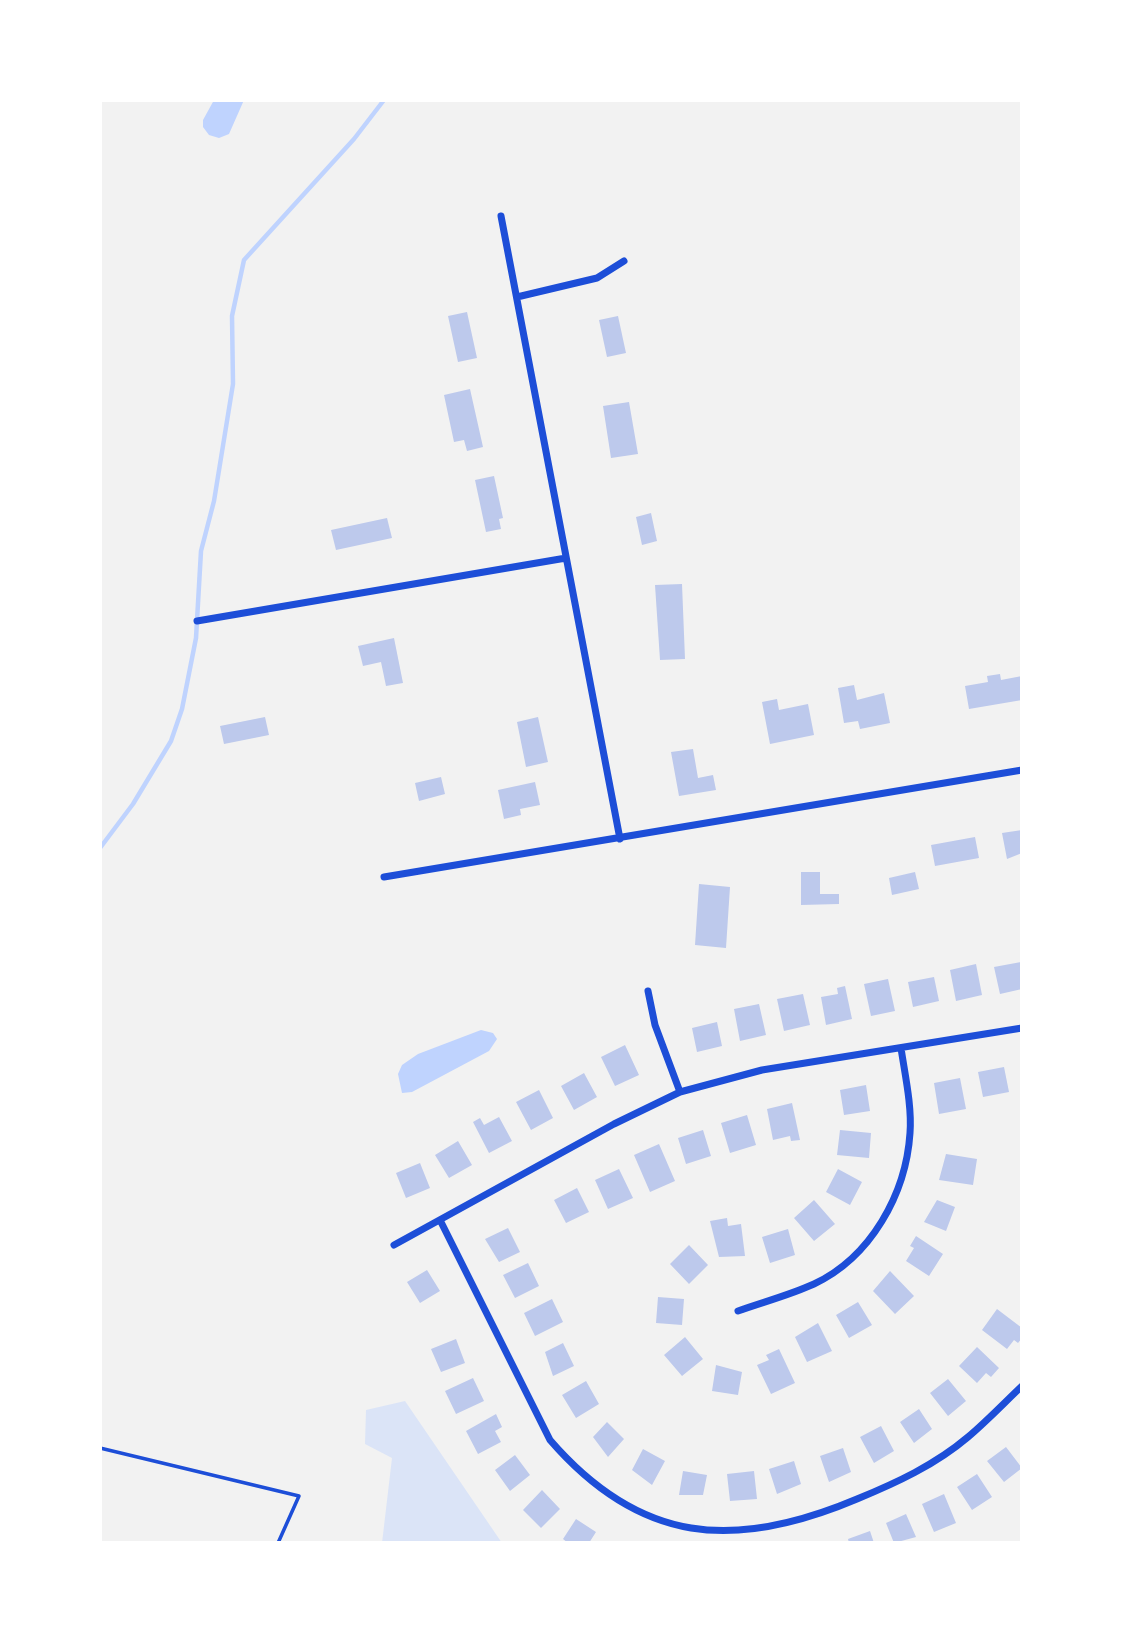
<!DOCTYPE html>
<style>
body{margin:0}
#map{position:relative;width:1122px;height:1643px;overflow:hidden;background:#f2f2f2;font-family:Commissioner,sans-serif}
canvas{display:block}
.frame{position:absolute;inset:0;border:102px solid #fff;pointer-events:none}
</style>
<div id="map">
<canvas width="1122" height="1643"></canvas>
<div class="frame"></div>
</div>
<script>
const ctx = document.querySelector('canvas').getContext('2d');
ctx.lineJoin = 'round';
function fill(path, color) { ctx.fillStyle = color; ctx.fill(path, 'evenodd'); }
function strokePath(path, color, width, dash) { ctx.strokeStyle = color; ctx.lineWidth = width; ctx.lineCap = dash ? 'butt' : 'round'; ctx.setLineDash(dash || []); ctx.stroke(path); }
const green = new Path2D(`
 M405,1401L502,1543H382L392,1458L365,1444L366,1410Z`);
const water = new Path2D(`
 M214,100H244L229,134L219,138L209,135L203,127V120Z
 M481,1030L493,1033L497,1039L489,1051L412,1092L402,1093L398,1074L402,1065L418,1054Z`);
const stream = new Path2D(`
 M100,848L133,804L171,741L182,709L196,638L201,551L214,501L233,384L232,316L244,260L354,139L384,100`);
const building = new Path2D(`
 M467,312L477,358L458,362L448,316Z
 M618,316L626,353L607,357L599,320Z
 M470,389L483,447L467,451L464,440L454,442L444,395Z
 M629,402L638,454L611,458L603,406Z
 M494,476L503,518L499,519L501,529L486,532L475,480Z
 M651,513L657,541L642,545L636,517Z
 M387,518L392,538L336,550L331,530Z
 M682,584L685,659L660,660L655,585Z
 M394,638L403,683L386,686L381,662L363,666L358,646Z
 M1000,674L1001,680L1022,676V700L969,709L965,686L988,682L987,676Z
 M854,685L857,700L884,693L890,723L860,729L858,721L844,723L838,688Z
 M777,699L779,710L808,704L814,735L770,744L762,702Z
 M265,717L269,735L224,744L220,726Z
 M538,717L548,762L526,767L517,722Z
 M693,749L698,778L713,775L716,790L679,796L671,752Z
 M441,777L445,794L419,801L415,783Z
 M535,782L540,805L520,809L521,815L504,819L498,790Z
 M1022,830V853L1007,859L1002,833Z
 M975,837L979,858L935,866L931,845Z
 M801,872H820V894H839V904L801,905Z
 M915,872L919,889L892,895L889,878Z
 M699,884L730,887L726,948L695,945Z
 M1021,962L1022,989L1000,994L994,967Z
 M976,964L982,995L956,1001L950,970Z
 M934,977L939,1001L913,1007L908,982Z
 M888,979L895,1011L871,1016L864,984Z
 M845,986L852,1019L826,1025L821,997L838,994L837,988Z
 M803,994L810,1025L784,1031L777,999Z
 M759,1004L766,1035L740,1041L734,1009Z
 M717,1022L722,1046L697,1052L692,1028Z
 M625,1045L639,1075L615,1086L601,1057Z
 M1004,1067L1009,1092L983,1097L978,1072Z
 M584,1073L597,1097L574,1110L561,1086Z
 M960,1078L966,1109L939,1114L934,1083Z
 M866,1085L870,1111L844,1115L840,1090Z
 M539,1090L553,1118L531,1130L516,1102Z
 M792,1103L800,1140L791,1141L790,1136L773,1140L767,1109Z
 M747,1115L756,1145L730,1153L721,1123Z
 M499,1117L512,1141L489,1153L473,1122L480,1118L484,1125Z
 M703,1130L711,1156L686,1164L678,1138Z
 M840,1130L871,1133L869,1158L837,1155Z
 M458,1141L472,1165L449,1178L435,1155Z
 M659,1144L675,1181L650,1192L634,1155Z
 M946,1154L977,1159L973,1185L939,1180Z
 M420,1163L430,1188L406,1198L396,1173Z
 M619,1169L633,1198L608,1209L595,1180Z
 M838,1169L862,1182L850,1205L826,1192Z
 M577,1188L589,1212L566,1223L554,1200Z
 M814,1200L835,1224L814,1241L794,1218Z
 M937,1200L955,1207L946,1231L924,1222Z
 M727,1218L728,1226L741,1224L745,1256L719,1257L710,1221Z
 M508,1228L520,1252L499,1262L485,1239Z
 M788,1229L795,1255L770,1263L762,1237Z
 M916,1236L943,1254L929,1276L906,1261L914,1248L910,1246Z
 M689,1245L708,1265L689,1284L670,1264Z
 M528,1263L539,1286L515,1298L503,1275Z
 M427,1270L440,1291L420,1303L407,1282Z
 M890,1271L914,1296L895,1314L873,1291Z
 M658,1297L684,1299L682,1325L656,1323Z
 M552,1299L563,1322L535,1336L524,1313Z
 M858,1302L872,1325L849,1338L836,1315Z
 M997,1309L1022,1328V1338L1018,1343L1014,1340L1007,1349L982,1330Z
 M818,1323L832,1351L807,1362L795,1337Z
 M685,1337L703,1359L682,1376L664,1355Z
 M456,1339L465,1363L441,1372L431,1349Z
 M563,1343L574,1366L553,1376L545,1352Z
 M977,1347L999,1368L991,1377L986,1373L977,1383L959,1366Z
 M779,1349L795,1383L771,1394L757,1365L769,1360L766,1355Z
 M716,1365L742,1372L738,1395L712,1391Z
 M473,1378L484,1401L456,1414L445,1391Z
 M948,1379L966,1401L948,1416L930,1393Z
 M586,1381L599,1404L576,1418L562,1395Z
 M919,1409L932,1429L914,1443L900,1422Z
 M496,1414L502,1427L495,1431L501,1442L478,1454L466,1431Z
 M607,1422L624,1439L608,1457L593,1437Z
 M881,1426L894,1451L874,1463L860,1437Z
 M1006,1447L1022,1468L1004,1482L987,1461Z
 M843,1448L851,1472L829,1482L820,1456Z
 M643,1449L665,1461L652,1485L632,1470Z
 M515,1455L530,1475L510,1491L495,1470Z
 M794,1461L801,1484L777,1494L769,1469Z
 M683,1471L707,1475L703,1495H679Z
 M754,1471L757,1499L730,1501L727,1474Z
 M977,1474L992,1497L972,1510L957,1487Z
 M542,1490L560,1509L541,1528L523,1510Z
 M944,1494L956,1523L934,1532L922,1504Z
 M906,1514L916,1537L894,1543L886,1523Z
 M576,1519L596,1532L589,1543H568L563,1539Z
 M870,1531L874,1543H849L848,1539Z`);
const service = new Path2D(`
 M100,1448L299,1496L278,1543`);
const minor = new Path2D(`
 M501,216L620,839
 M517,297L597,278L624,261
 M197,621L566,558
 M384,877L1022,770
 M648,991L655,1025L680,1092
 M441,1222L550,1440C640,1544 734,1551 857,1499C896,1483 935,1465 968,1437C987,1421 1004,1403 1022,1386
 M394,1245L614,1124L680,1092L762,1070L1022,1028
 M738,1311C763,1302 790,1295 814,1284C871,1257 906,1194 910,1133C912,1106 905,1075 901,1048`);
fill(green, '#dbe4f7');
fill(water, '#bfd3fe');
strokePath(stream, '#bfd3fe', 4.5);
fill(building, '#bdc9ec');
strokePath(service, '#1d4ed8', 3.5);
strokePath(minor, '#1d4ed8', 7);
</script>
